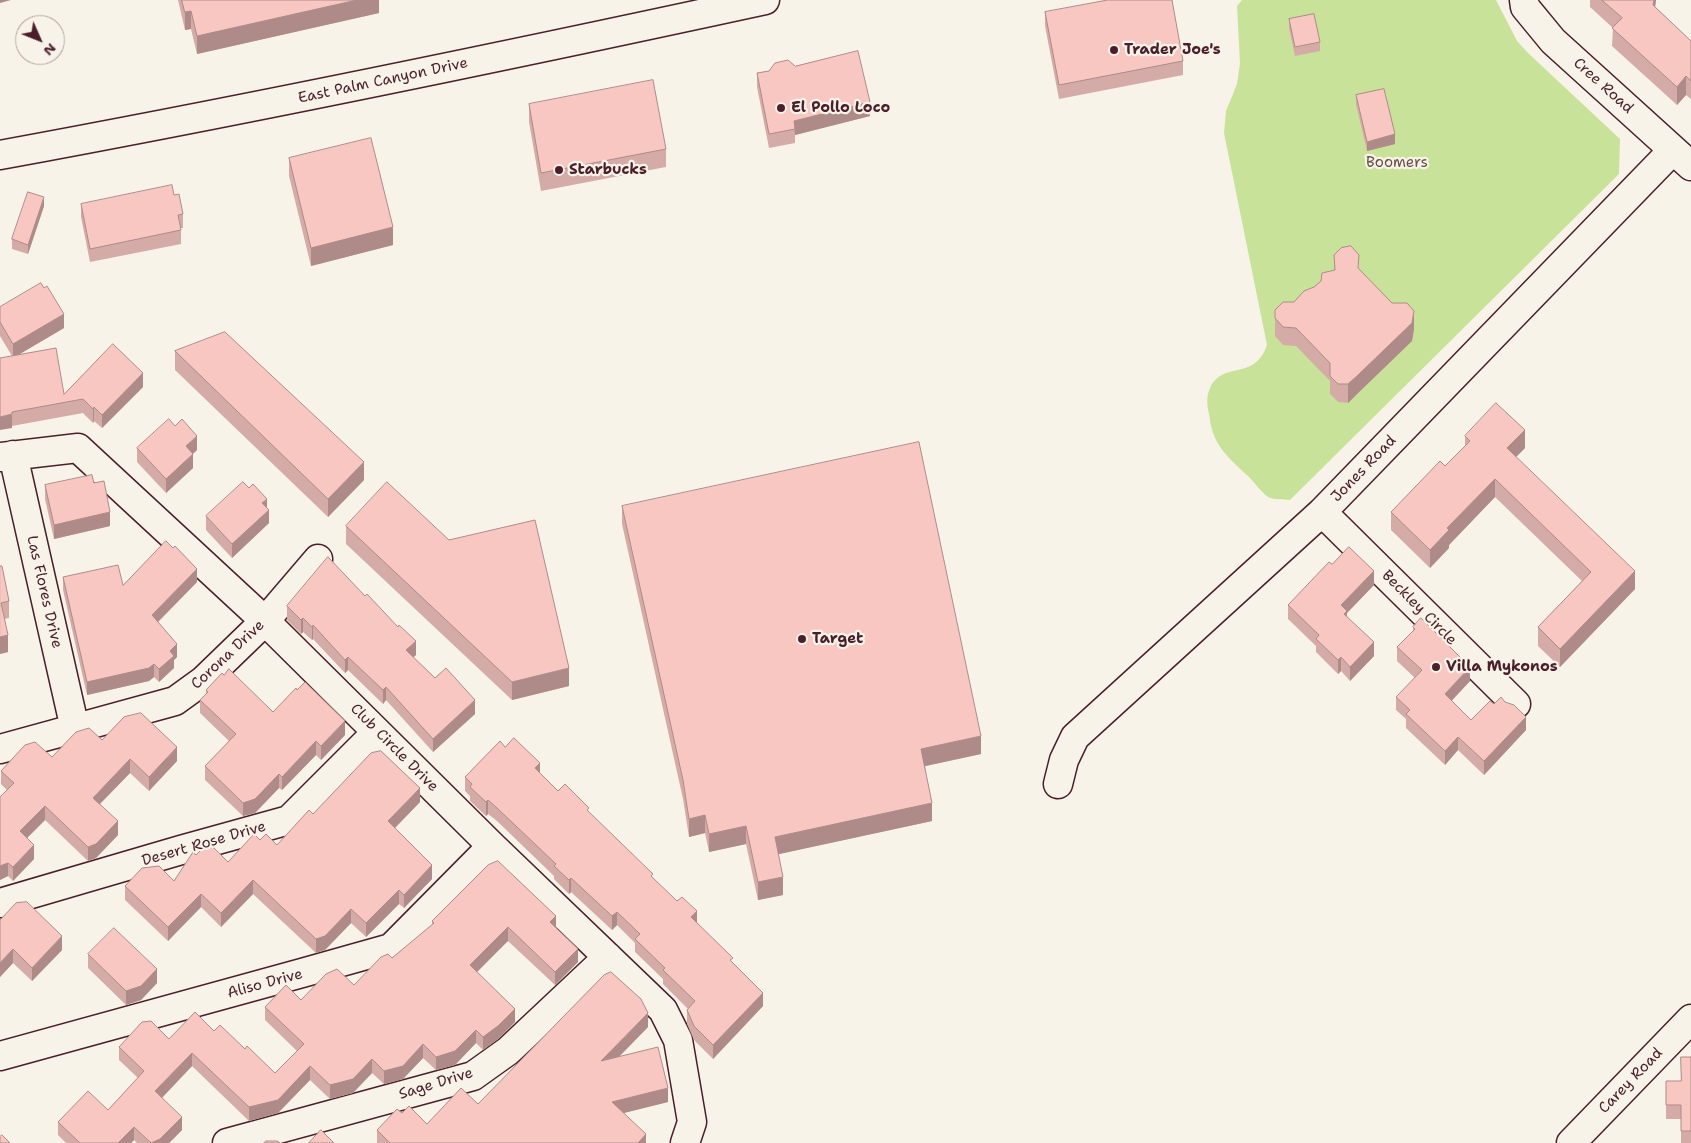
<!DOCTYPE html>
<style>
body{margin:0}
#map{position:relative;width:1691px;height:1143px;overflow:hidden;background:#f7f3e8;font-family:"Shantell Sans",sans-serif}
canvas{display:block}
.north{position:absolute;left:15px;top:15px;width:50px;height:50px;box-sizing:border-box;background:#f7f3e8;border:1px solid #b29e9c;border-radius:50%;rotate:134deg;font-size:14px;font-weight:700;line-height:20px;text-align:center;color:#4a1f2b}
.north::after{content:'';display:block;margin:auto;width:18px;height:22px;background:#4a1f2b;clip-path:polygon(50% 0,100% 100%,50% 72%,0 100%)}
</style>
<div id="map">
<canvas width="1691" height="1143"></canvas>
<div class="north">N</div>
</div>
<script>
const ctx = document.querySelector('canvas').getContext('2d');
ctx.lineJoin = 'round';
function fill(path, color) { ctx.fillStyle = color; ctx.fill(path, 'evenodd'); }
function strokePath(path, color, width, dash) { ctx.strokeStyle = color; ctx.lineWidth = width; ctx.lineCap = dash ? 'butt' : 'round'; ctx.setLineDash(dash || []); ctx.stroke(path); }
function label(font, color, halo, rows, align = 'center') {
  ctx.font = font + ' "Shantell Sans",sans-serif'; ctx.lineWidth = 4.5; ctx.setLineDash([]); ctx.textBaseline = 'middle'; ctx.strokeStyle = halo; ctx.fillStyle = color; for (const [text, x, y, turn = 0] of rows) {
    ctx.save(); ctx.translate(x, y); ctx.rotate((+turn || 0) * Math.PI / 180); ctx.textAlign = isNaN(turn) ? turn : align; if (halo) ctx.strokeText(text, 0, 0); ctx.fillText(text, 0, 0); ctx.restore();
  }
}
const green = new Path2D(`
 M1242,0H1496L1517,41L1528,53L1620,139L1619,174L1290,500C1284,499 1273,500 1268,497C1261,492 1255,483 1249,477C1236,465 1219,451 1213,433C1211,427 1210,421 1209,414C1207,405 1206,397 1210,388C1223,360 1254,382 1267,345L1224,133L1226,111L1237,84L1240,63L1237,6Z`);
const minor = new Path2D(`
 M1524,0L1525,7L1553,41L1691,166
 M13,455L75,729
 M0,457L78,448L265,621L492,846L663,1010L678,1040L692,1122L685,1143
 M1322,512L1516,704
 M0,749L175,701L204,680L265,621L318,559
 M1058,784L1064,760L1075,737L1322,512L1673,150
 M0,903L181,850L289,820L377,732
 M0,1056L302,973L391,948L492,846
 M227,1143L473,1076L508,1051L608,957
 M1571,1143L1691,1019`);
const major = new Path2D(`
 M0,155C256,108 511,55 765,0`);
const wall = new Path2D(`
 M178,0H379V13L197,54L191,29L185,30Z
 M1590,0H1656L1655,7L1691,41V99L1686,95L1677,105L1612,46L1613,28L1590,7Z
 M1045,12L1183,61V75L1059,99L1045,26Z
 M1289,19L1320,42V51L1295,56L1289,28Z
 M795,66L870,116L795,135V143L769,148L757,87V73Z
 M1356,95L1395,144L1367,151L1356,104Z
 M529,104L666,149V167L541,191L529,122Z
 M289,158L393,245L311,266L289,176Z
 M81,204L183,214V228H181V244L90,262L81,217Z
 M44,206L28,254L12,249V239Z
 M1334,255L1359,269L1414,329L1412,341L1357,394L1348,403L1338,402L1330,394V381L1296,346L1283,345L1275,336V318L1314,287L1334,270Z
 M0,307L64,328L18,355L64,394L143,387L102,428L94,421L93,423L83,413L12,426V428V356L0,336Z
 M175,351L364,480L328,517L175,370Z
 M1465,436L1525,448L1516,457L1635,589L1560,667L1538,646V627L1582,581L1495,497L1449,545V548L1430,568L1391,530V512L1445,466L1465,446Z
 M137,448L197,450L193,454V468L166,493L137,462Z
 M94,483L110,526L54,539L45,499V485Z
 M622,506L981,754L925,766L932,821L778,854L783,895L758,900L746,844L709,852L705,833L689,837L683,799L622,524Z
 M267,508L269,523L232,558L206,530V516Z
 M346,526L569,686L512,700L346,544Z
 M1332,564L1374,585L1347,613V616L1374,656L1350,681L1341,671L1338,674L1316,652V646L1288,619V605Z
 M0,566L9,601V618L4,619L8,652L0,654Z
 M63,577L123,585L197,582L158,622L177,657L174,660V668L159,682L154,677L149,681L87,695L63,590Z
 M287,606L416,655L413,657L435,678L475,714L433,752L386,700L383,704L348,670L345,673L313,639L312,640L303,632L301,634L287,620Z
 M1413,627L1470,681L1451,701L1471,720L1494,704L1526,730L1484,775L1458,750L1445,765L1406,728V719L1396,710V697L1415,678L1397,661V647L1413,631Z
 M206,690L273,712L345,735L321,760L316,755L282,790L279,788L255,813L243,816L205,780V766L229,741L200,713V700L206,694Z
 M102,740L177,761L149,791L130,773L100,804L118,835L96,858L88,861L45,820L27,838L34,859L13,881L8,876L0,880V797L7,790L1,784V771L52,757Z
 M505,747L540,774L558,791L589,813L697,923L733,963L763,1006L713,1059L694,1040L687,1024V1010L688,1009L663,984V979L635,952V943L617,925L612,930L571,892L569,894L554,879V876L497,821L488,814L486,816L470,801V796L465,791V777Z
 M420,802L395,828L432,879L404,908L399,904L366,937L351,923L325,950L316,953L253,894L221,927L201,907L168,941L125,900V886L174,881L196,855L228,862L260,840L277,845L313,814Z
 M0,920L62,950L32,981L13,963L0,977Z
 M432,921L556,927L578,962L555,985L508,941L506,942L477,972L515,1022L498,1039L483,1050L476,1043L455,1065L436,1070L423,1058L403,1079L384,1084L372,1073L353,1093L330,1099L310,1080L278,1113L249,1121L192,1066L162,1098L182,1130L169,1143H137L134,1140L131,1143H66L58,1135V1122L108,1110L138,1078L119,1060V1047L214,1031L245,1049L275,1073L297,1051L265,1020V1007L301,1000L354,985L392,958L432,925Z
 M88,954L157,983L141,1000L126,1005L88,968Z
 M648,1027L619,1057L668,1102L623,1113L646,1143H377V1130L402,1113L427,1124L478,1104Z
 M1691,1057V1143H1681V1119H1666V1081H1681Z`);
const shadedWall = new Path2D(`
 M0,0H11L0,3Z
 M357,0H379V13L197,54V36Z
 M1654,0H1656L1653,23V5Z
 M191,11V29L185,30V12Z
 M1686,76V95L1677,105V87Z
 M870,102V116L795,135L794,121Z
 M1395,134V144L1367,151V142Z
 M44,197V206L28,254V245Z
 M393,227V245L311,266V248Z
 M1414,311V329L1412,341L1357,394L1348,403V384Z
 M64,314V328L13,358V344Z
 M143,373V387L102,428V415Z
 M94,407V421L93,423V409Z
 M12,414V428L0,430V417Z
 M1525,430V448L1507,466V448Z
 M197,436V450L186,460V446Z
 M193,454V468L166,493V479Z
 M364,462V480L328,517V499Z
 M1495,479V497L1449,545V548L1430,568V550L1447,528Z
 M267,499V511L269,510V523L232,558V544L262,503Z
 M110,512V526L54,539V525Z
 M197,569V582L152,628V615Z
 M1374,571V585L1347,613V624L1341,605Z
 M1635,571V589L1560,667V649Z
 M303,618V632L301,634V620Z
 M313,625V639L312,640V627Z
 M8,635V652L0,654V637Z
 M416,641V655L406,664V650Z
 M1374,642V656L1350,681V667Z
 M177,644V657L174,660V668L159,682V669L170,651Z
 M348,657V670L345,673V660Z
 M1341,657V671L1338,674V660Z
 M154,664V677L149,681L87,695V682Z
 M1470,667V681L1445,708V694Z
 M569,668V686L512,700V682Z
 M386,687V700L383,704V690Z
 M475,700V714L433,752V739Z
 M1526,717V730L1484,775V761Z
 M345,721V735L321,760V746Z
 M981,736V754L921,767V749Z
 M1458,737V750L1445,765V751Z
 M316,741V755L282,790V777Z
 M177,747V761L149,791V777Z
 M130,759V773L93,811V798Z
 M540,763V777L535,768Z
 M279,774V788L255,813L243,816V803Z
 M420,788V802L388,835V821Z
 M488,800V814L486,816V802Z
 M932,803V821L775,855V837Z
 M45,806V820L20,845V831Z
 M705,815V833L689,837V819Z
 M118,821V835L96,858L88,861V847Z
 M746,826V844L709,852V834Z
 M34,845V859L13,881V867Z
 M8,863V876L0,880V866Z
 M432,865V879L404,908V895Z
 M783,877V895L758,900V882Z
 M571,878V892L569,894V880Z
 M253,880V894L221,927V913Z
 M399,890V904L366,937V923Z
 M201,894V907L168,941V927Z
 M351,909V923L325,950L316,953V939Z
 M697,911V925L691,917Z
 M617,912V925L612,930V916Z
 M556,916V929L550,922Z
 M508,927V941L470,979V965Z
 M62,936V950L32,981V968Z
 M13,949V963L0,977V963Z
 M578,949V962L555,985V972Z
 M157,969V983L141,1000L126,1005V991Z
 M763,993V1006L713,1059V1045Z
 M515,1009V1022L498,1039L483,1050V1037Z
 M648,1013V1027L601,1075V1061Z
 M476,1030V1043L455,1065L436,1070V1057Z
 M423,1044V1058L403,1079L384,1084V1071Z
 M192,1053V1066L155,1105V1091Z
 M372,1059V1073L353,1093L330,1099V1085Z
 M310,1066V1080L278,1113L249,1121V1107Z
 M668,1088V1102L612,1116V1102Z
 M182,1117V1130L169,1143H151Z
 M134,1127V1140L131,1143H118Z
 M646,1134V1143H638Z`);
const building = new Path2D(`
 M182,0H357L197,36L191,11L185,12Z
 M1108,0H1172L1183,61L1059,85L1045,12Z
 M1602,0H1654L1653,5L1691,41V81L1686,76L1677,87L1612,28L1622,18Z
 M1314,14L1320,42L1295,47L1289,19Z
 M858,51L870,102L794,121L795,129L769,134L757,73L769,71L775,63L788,60L795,66Z
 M653,80L666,149L541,173L529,104Z
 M1384,89L1395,134L1367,142L1356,95Z
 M371,138L393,227L311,248L289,158Z
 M172,185L174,195L179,194L183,214L178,215L181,230L90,249L81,204Z
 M28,192L44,197L28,245L12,239Z
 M1351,246L1359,255L1358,268L1392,303H1407L1414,311L1412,323L1357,376L1348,384H1338L1330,376V363L1296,328L1283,327L1275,318V310L1283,302H1294L1304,291L1314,287L1321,281L1322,273L1335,270L1334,255L1341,248Z
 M41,283L44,288L47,286L64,314L13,344L0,322V307Z
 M225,332L364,462L328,499L175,351Z
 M113,344L143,373L102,415L94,407L93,409L83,399L12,412V414L0,417V358L56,348L64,394Z
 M1496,403L1525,430L1507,448L1635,571L1560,649L1538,627L1591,572L1495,479L1447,528L1449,530L1430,550L1391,512L1440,461L1445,466L1470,441L1465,436Z
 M169,419L175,426L182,419L197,436L186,446L193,454L166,479L137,448Z
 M919,442L981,736L921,749L932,803L775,837L783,877L758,882L746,826L709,834L705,815L689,819L683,780L622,506Z
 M92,475L94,483L104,481L110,512L54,525L45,485Z
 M243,482L249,488L253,484L267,499L262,503L269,510L232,544L206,516Z
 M387,482L449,540L535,520L569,668L512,682L346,526Z
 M166,541L173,548L175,546L197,569L152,615L177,644L170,651L174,656L159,669L154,664L149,668L87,682L63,577L118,565L123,585Z
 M1349,547L1374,571L1341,605L1347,611L1344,614L1374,642L1350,667L1341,657L1338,660L1316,639L1319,635L1288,605L1329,562L1332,564Z
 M328,557L365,596L367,594L398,627L399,625L416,641L406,650L435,678L446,668L475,700L433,739L386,687L383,690L348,657L345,660L313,625L312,627L303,618L301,620L287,606Z
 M0,566H2L9,601L1,603L8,635L0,637Z
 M1421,618L1470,667L1445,694L1471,720L1490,701L1494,704L1501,697L1505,702L1514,705L1526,717L1484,761L1458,737L1445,751L1406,714L1410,710L1396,697L1422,670L1397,647L1415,629L1413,627Z
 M229,669L273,712L296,688L297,690L305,682L345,721L321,746L316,741L282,777L279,774L255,799L243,803L205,766L236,734L200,700L208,692L206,690L222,673L224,675Z
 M141,713L177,747L149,777L130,759L93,798L118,821L96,844L88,847L45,806L20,831L34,845L13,867L8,863L0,866V797L14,783L1,771L25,745L35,742L52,757L76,732L89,728L102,740L124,717Z
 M514,738L540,763L535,768L558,791L565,784L589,808L587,810L653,874L651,876L677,901L682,897L697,911L691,917L733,958L730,960L763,993L713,1045L694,1026L687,1010L695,1001L663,970L665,968L635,939L640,934L617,912L612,916L571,878L569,880L554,866L556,864L497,808L488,800L486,802L470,787L472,784L465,777L500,741L505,747Z
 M381,751L420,788L388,821L432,865L404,895L399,890L366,923L351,909L325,936L316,939L253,880L221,913L201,894L168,927L125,886L142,868L159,866L174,881L193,852L196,855L206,845L208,848L211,845L228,862L254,834L260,840L266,834L277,845L309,810L313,814L371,753Z
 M498,861L556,916L550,922L578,949L555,972L508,927L470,965L515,1009L498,1026L483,1037L476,1030L455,1051L436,1057L423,1044L403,1066L384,1071L372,1059L353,1079L330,1085L310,1066L278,1100L249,1107L192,1053L155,1091L182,1117L160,1139L151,1143L134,1127L118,1143H80L58,1122L88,1091L108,1110L144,1071L119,1047L142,1022L151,1021L169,1039L195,1012L214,1031L220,1025L245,1049L247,1046L275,1073L304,1044L265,1007L286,985L301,1000L326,974L337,969L354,985L381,957L388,954L392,958L434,923L432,921L488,865Z
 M27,902L62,936L32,968L13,949L0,963V920L16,903Z
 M114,928L157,969L141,986L126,991L88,954Z
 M611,972L641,999L648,1013L601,1061L658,1047L668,1088L612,1102L646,1134L638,1143H390L377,1130L397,1109L402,1113L409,1106L427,1124L461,1088L478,1104L604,975Z
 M1681,1057H1691V1131H1681V1105H1666V1081H1681Z
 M321,1130L334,1143H309Z
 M2,1135L10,1143H0V1137Z
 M266,1141H277L280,1143H264Z`);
const markers = [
 [1114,50,5,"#4a1f2b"],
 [781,108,5,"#4a1f2b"],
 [559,170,5,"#4a1f2b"],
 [802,639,5,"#4a1f2b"],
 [1436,667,5,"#4a1f2b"]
];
const poiNames = [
 ["Trader Joe's",1124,50],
 ["El Pollo Loco",791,108],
 ["Starbucks",569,170],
 ["Target",812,639],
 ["Villa Mykonos",1446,667]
];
const streetNames = [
 ["East Palm Canyon Drive",383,81,-12],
 ["Cree Road",1603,86,42],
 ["Jones Road",1364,469,-46],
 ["Las Flores Drive",44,592,77],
 ["Beckley Circle",1419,608,45],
 ["Corona Drive",228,655,-43],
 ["Club Circle Drive",394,748,45],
 ["Desert Rose Drive",204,844,-16],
 ["Aliso Drive",265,984,-15],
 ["Carey Road",1631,1081,-46],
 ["Sage Drive",436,1084,-17]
];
const parkNames = [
 ["Boomers",1397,163]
];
fill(green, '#c8e399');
strokePath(minor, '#4a1f2b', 31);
strokePath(major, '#4a1f2b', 31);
strokePath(minor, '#f7f3e8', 28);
strokePath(major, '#f7f3e8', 28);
fill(wall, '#d5aba7');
fill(shadedWall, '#ae8b88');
fill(building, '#f8c7c2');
strokePath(building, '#ae8b88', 1);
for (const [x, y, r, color] of markers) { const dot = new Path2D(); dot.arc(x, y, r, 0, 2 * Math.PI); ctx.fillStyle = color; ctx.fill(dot); strokePath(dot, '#f7f3e8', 2); }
label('bold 15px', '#4a1f2b', '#f7f3e8', poiNames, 'left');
label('15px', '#4a1f2b', '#f7f3e8', streetNames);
label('15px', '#6a5046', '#f7f3e8', parkNames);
</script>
